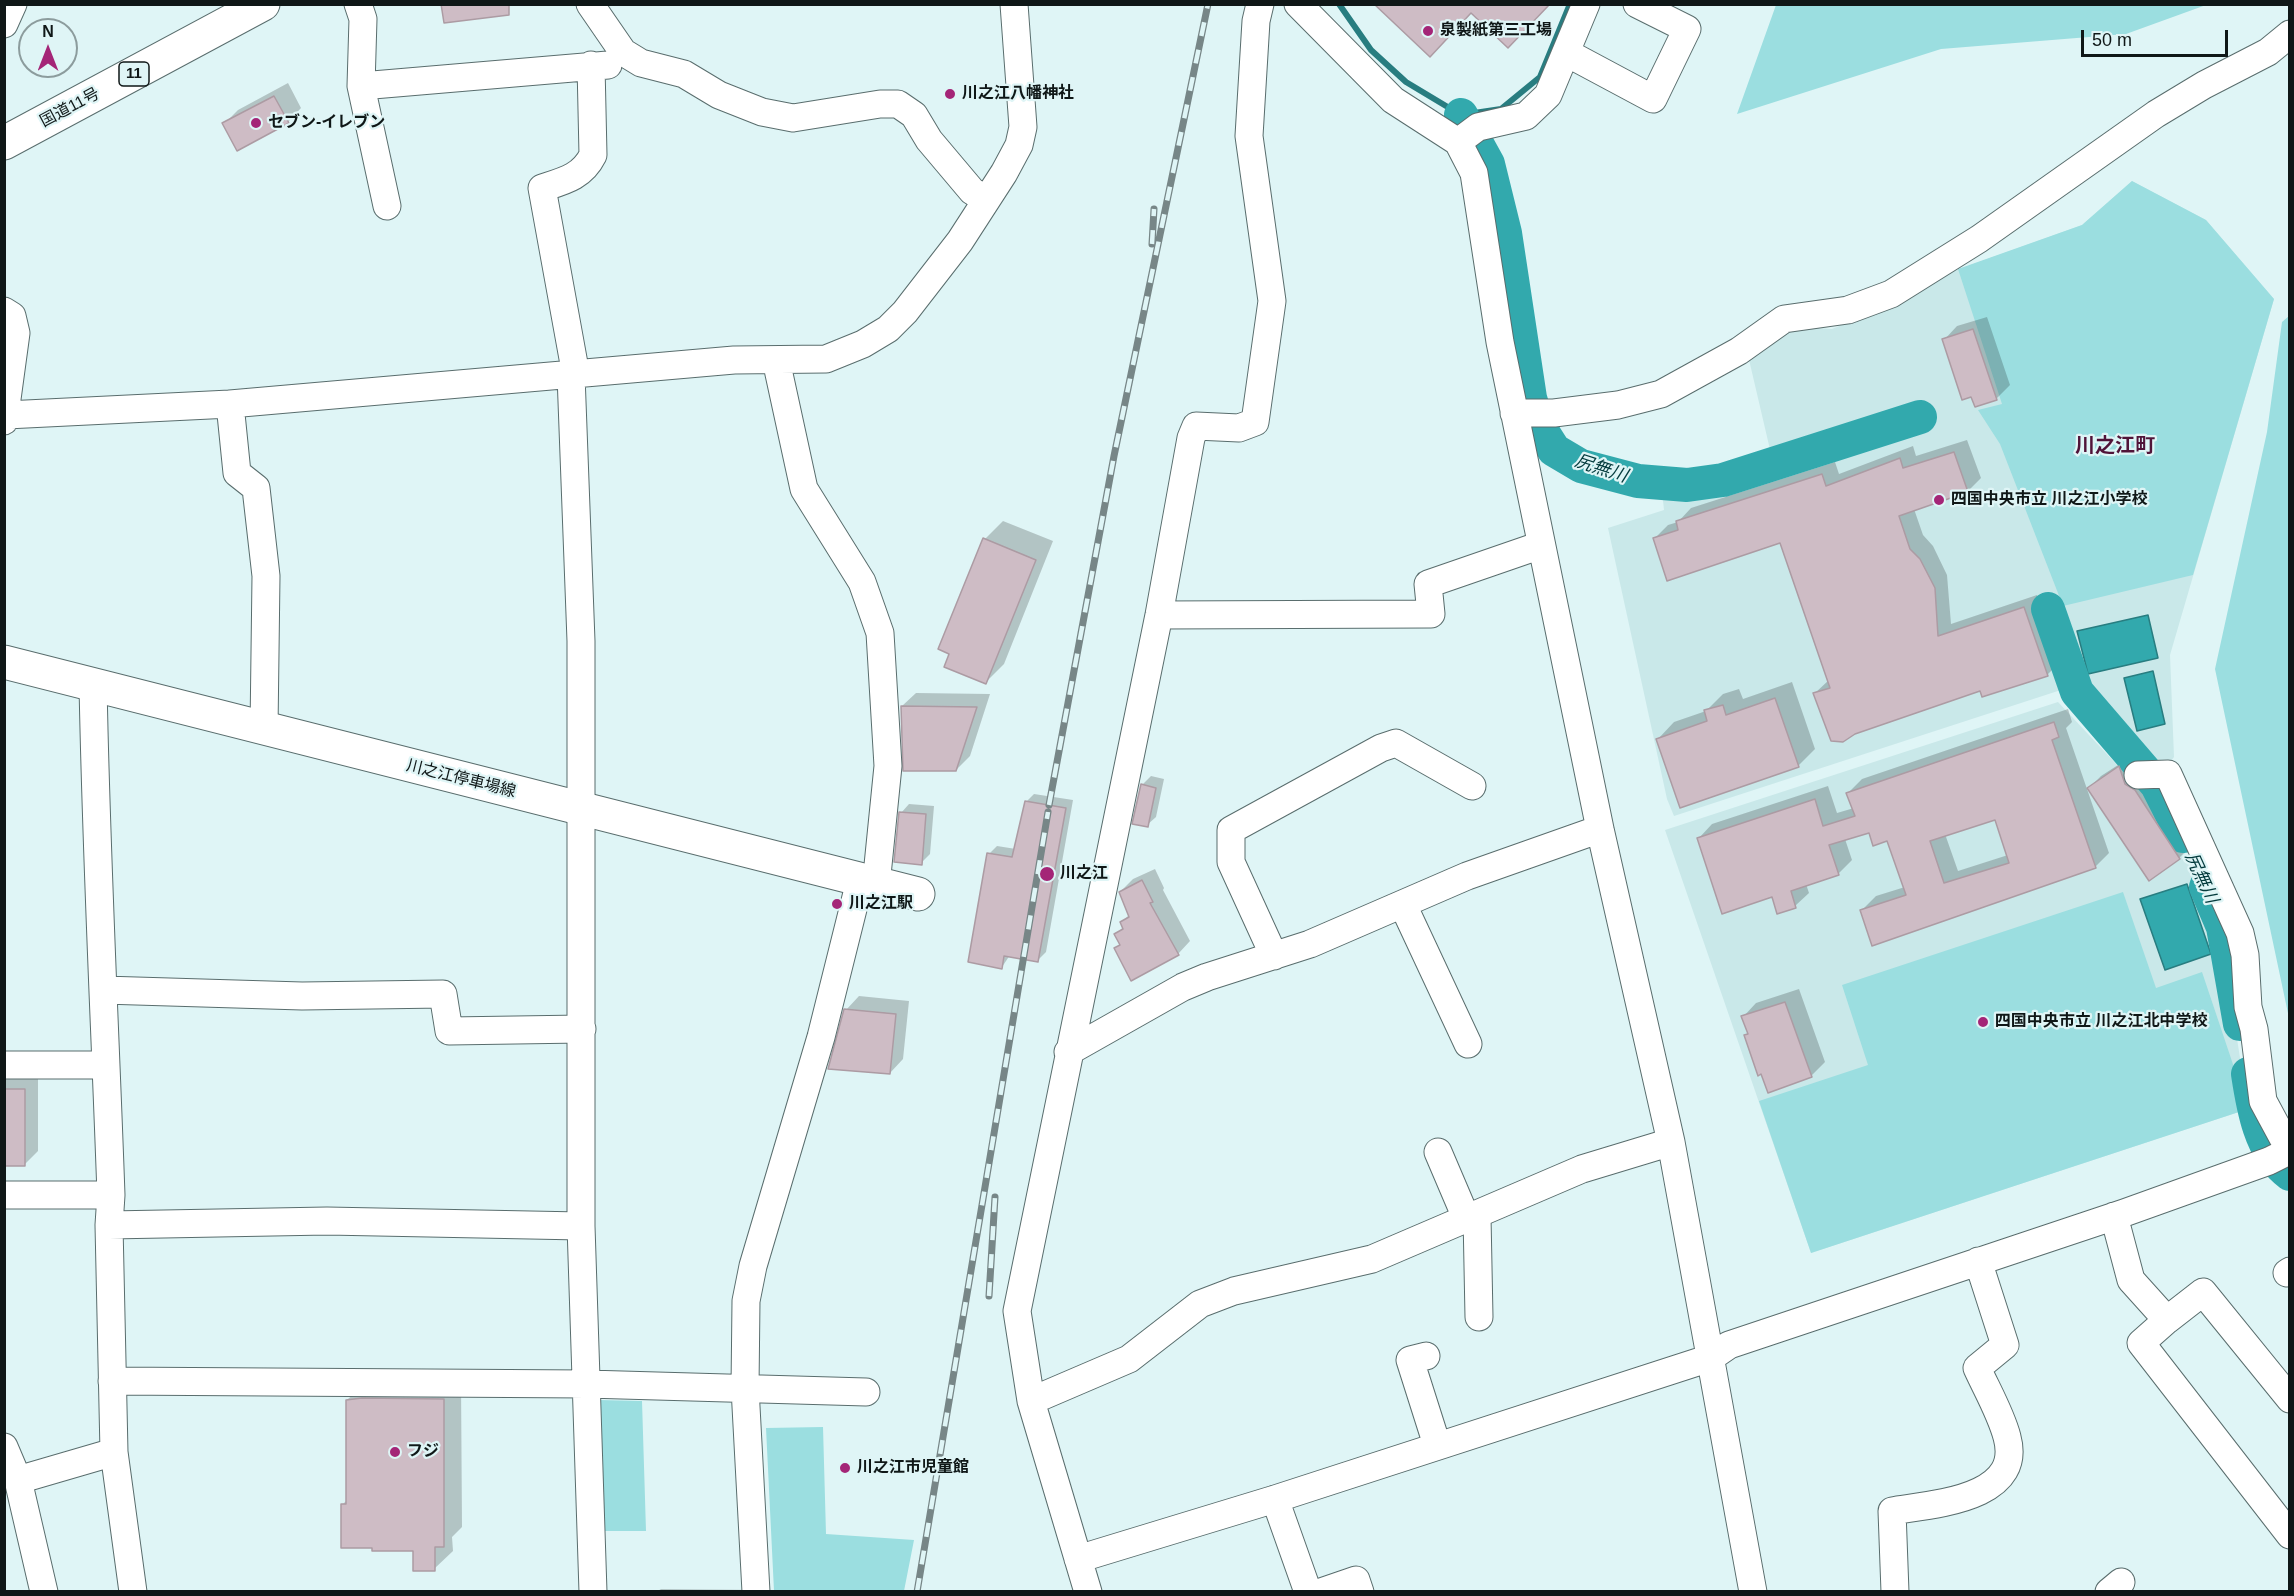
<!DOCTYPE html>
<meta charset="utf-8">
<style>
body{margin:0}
#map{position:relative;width:2294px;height:1596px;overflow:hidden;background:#dff5f6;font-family:Helvetica,sans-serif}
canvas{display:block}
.frame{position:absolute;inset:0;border:6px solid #0f1717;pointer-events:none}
.north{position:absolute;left:18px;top:18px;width:60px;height:60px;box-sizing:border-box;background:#dff5f6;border:2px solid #8c9c9d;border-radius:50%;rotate:0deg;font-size:16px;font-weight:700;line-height:24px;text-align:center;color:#0f1717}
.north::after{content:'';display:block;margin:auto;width:21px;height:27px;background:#a42577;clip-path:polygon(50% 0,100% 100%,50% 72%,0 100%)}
.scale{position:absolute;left:2081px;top:30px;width:147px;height:27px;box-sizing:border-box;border:3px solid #0f1717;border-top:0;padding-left:8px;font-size:18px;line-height:21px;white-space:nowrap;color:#0f1717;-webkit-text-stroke:4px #dff5f6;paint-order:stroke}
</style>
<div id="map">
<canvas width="2294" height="1596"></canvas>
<div class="frame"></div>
<div class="north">N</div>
<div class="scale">50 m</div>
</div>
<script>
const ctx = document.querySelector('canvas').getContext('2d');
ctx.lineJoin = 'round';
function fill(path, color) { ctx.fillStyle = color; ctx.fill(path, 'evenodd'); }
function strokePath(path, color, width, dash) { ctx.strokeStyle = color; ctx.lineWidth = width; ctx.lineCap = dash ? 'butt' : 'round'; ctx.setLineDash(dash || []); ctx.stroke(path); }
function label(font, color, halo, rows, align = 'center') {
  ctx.font = font + ' Helvetica,"Noto Sans JP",sans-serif'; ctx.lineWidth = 4.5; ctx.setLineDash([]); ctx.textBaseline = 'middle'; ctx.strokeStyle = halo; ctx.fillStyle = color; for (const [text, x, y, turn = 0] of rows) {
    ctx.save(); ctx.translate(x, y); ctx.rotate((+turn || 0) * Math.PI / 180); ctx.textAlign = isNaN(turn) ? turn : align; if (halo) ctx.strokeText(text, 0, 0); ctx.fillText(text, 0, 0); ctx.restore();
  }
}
const built = new Path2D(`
 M2132,181L2206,220L2274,299L2170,655L2174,757L2169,764L2135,768L2064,689L1674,816L1667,799L1608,528L1664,510L1662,491L1715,489L1775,471L1747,351L1770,325L1832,329L1881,309L1915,285L2082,225Z
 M2058,702L2135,784L2145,780L2165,812L2188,860L2208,903L2225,962L2248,1109L1811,1253L1665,830Z`);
const green = new Path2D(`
 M1776,5V4L2206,5L2126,34L1941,49L1737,114Z
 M2132,181L2206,220L2274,299L2193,575L2063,606L2000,444L1978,410L2002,404L1958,269L2082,225Z
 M2289,316V1018L2215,669L2267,432L2282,322Z
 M2123,892L2156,988L2202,972L2248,1109L1811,1253L1759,1101L1868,1065L1842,985Z
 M599,1400L642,1401L646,1531H601Z
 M823,1427L826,1534L914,1540L904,1591H774L766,1428Z`);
const water = new Path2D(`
 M2148,615L2158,658L2088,674L2077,631Z
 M2153,671L2165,724L2137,731L2124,678Z
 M2187,884L2211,954L2165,970L2140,899Z`);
const shadow = new Path2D(`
 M288,83L301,108L288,122L224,124L238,110Z
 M1987,317L2010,385L1996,399L1944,340L1957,326Z
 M1967,440L1981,478L1968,491L1914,509L1923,535L1933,546L1947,575L1951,624L2037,595L2060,662L2047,675L1981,689L1814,694L1829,680L1781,541L1655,538L1668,525L1678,522L1691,508L1835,462L1839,474L1913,446L1916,456Z
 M1003,521L1053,541L1004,664L986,682L985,539Z
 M1792,682L1815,749L1798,766L1658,739L1674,722L1706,711L1723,694L1739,689L1743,699Z
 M916,693L990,694L970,756L956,770L902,706Z
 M2068,709L2072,722L2066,728L2109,853L2095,867L1862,910L1876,896L1905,887L1888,839L1869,831L1845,839L1852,860L1838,874L1806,884L1809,893L1795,906L1773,895L1699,838L1712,824L1828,786L1837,813L1854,808L1848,793L1862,779ZM1996,818L2008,855L1958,871L1945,834Z
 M2132,756L2137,772L2147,778L2191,846L2179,858L2089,788L2101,776Z
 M1151,776L1164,779L1156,817L1147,825L1142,785Z
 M1034,794L1073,800L1046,952L1038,960L1010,955L1002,967L989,854L997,846L1016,849L1026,802Z
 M909,804L934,806L930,854L921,863L901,813Z
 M1155,869L1164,888L1163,890L1190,941L1178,954L1116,949L1121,944L1116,935L1124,926L1122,922L1130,914L1120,892L1133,879Z
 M1799,989L1825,1062L1811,1076L1745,1035L1749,1032L1743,1017L1756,1003Z
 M859,996L909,1001L903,1059L890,1073L846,1010Z
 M4,1076H38V1151L25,1164H4Z
 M461,1381L462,1527L452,1537L453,1551L434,1569L414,1550L343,1504L348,1499L347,1400L366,1382Z
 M661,1589L761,1590L763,1592H656Z`);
const stream = new Path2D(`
 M1339,4L1371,50L1406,82L1461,115L1501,109L1540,77L1570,4`);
const river = new Path2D(`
 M1461,115L1488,164L1505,233L1530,398L1538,425L1554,450L1581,466L1638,481L1687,485L1723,480L1920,417
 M2048,609L2077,692L2157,785L2183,836
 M2206,887L2223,927L2240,1024
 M2248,1074C2253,1107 2260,1152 2290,1174`);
const building = new Path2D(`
 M441,4H509V15L444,23Z
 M1374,4H1550L1508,48L1471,13L1430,57Z
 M274,96L289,123L237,151L222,123Z
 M1973,329L1997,400L1975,407L1971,397L1962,400L1942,339Z
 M1954,452L1968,492L1899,516L1910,549L1920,559L1935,588L1938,636L2024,607L2048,676L1982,697L1980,691L1855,734L1843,742L1831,741L1813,693L1830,688L1780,543L1667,581L1653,538L1678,530L1676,521L1822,474L1826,486L1900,458L1903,468Z
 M983,538L1036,560L986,684L944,667L949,654L938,649Z
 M1775,698L1799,767L1680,808L1656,739L1707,721L1704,710L1723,705L1726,715Z
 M901,706L977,707L956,771H903Z
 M2054,722L2059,737L2052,740L2096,868L1872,946L1860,910L1906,895L1887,841L1873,846L1869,833L1829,845L1839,875L1791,891L1796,908L1777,914L1772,897L1722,914L1697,838L1815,799L1823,826L1855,816L1846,793ZM1995,820L2009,863L1944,883L1930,841Z
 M2119,766L2125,784L2135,790L2180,859L2149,881L2087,788Z
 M1141,784L1156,788L1148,827L1132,824Z
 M1025,801L1066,808L1038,962L1004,956L1002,969L968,962L987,853L1012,857Z
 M899,812L926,814L922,865L894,862Z
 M1142,880L1153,902L1150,903L1179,955L1131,981L1114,948L1120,945L1114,934L1123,929L1120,922L1129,917L1119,892Z
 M1785,1002L1812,1077L1768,1093L1761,1074L1758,1076L1744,1035L1748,1034L1741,1016Z
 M844,1009L896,1014L890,1074L828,1069Z
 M4,1089H25V1166H4Z
 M362,1398L444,1399V1547H435V1571H413V1551H372V1548H341V1504H346V1400Z`);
const minor = new Path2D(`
 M358,4L363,19L361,86L387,206
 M590,4L623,52L641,63L684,74L719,95L762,112L793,118L880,104H898L914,115L929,140L972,191L985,199
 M1298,4L1393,100L1458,142L1474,173L1500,342L1600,829L1671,1142L1753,1592
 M4,24L13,4
 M1567,53L1653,99L1687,29L1637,4
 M361,86L608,65
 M1458,142L1478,127L1526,116L1548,95L1586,4
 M4,311L12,316L16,333L4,421
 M776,360L804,489L862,582L880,633L888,766L876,885
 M571,375L581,641V1226L593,1592
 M576,375L542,188C564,181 582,177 593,155L591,65
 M230,404L237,473L256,488L266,576L264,729
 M1514,413H1554L1618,405L1661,394L1739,351L1784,319L1848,310L1891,294L1979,239L2156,114L2204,85L2268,52L2290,34
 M6,415L230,404L734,360L826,359L863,344L888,329L905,312L960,241L1004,173L1019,145L1023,127L1014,4
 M1159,615L1431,614L1428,584L1541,545
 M93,683C96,854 105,1025 111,1195L109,1225L114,1452L133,1592
 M2138,775L2168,774L2240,933L2245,955L2248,1007L2254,1029L2263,1101L2290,1151
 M1403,905L1468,1044
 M1274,956L1231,862V830L1381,748L1396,743L1472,786
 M103,990L302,996L443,994L449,1031L582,1029
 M1068,1052L1183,987L1207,977L1310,944L1467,876L1600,829
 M4,1065H105
 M1438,1152L1467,1220
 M4,1195H111
 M1477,1216L1479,1317
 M2114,1216L2131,1280L2167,1320L2203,1292L2290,1399
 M109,1225L327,1221L581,1226
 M2287,1273L2290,1271
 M2167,1320L2141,1343L2290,1535
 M1426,1356L1410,1360L1437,1445
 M112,1381L587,1384L866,1392
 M1031,1401L1129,1359L1200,1304L1234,1291L1372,1259L1582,1169L1671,1142
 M4,1447L18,1480L44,1592
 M18,1480L114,1452
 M1275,1499L1308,1592
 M1078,1559L1275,1499L1710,1358L1729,1345L2124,1213L2269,1161L2289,1151
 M756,1592L745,1388L746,1301L753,1266L821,1037L860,881
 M1088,1592L1031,1401L1017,1311L1159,615L1191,438L1196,426L1239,428L1255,422L1272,301L1249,136L1256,21L1260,4
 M1321,1592L1356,1580L1360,1592
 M1895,1592L1892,1511C1934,1504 2024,1499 2007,1437C2001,1414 1987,1390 1977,1368L2005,1345L1978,1261
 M2109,1592L2121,1582`);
const major = new Path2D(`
 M4,662L918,894`);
const highway = new Path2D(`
 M4,143L263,4`);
const rail = new Path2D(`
 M1152,244L1154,209
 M1049,805L1114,456L1208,4
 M989,1296L995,1197
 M917,1592L1048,812`);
const markers = [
 [1428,31,6,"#a42577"],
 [950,94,6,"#a42577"],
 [256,123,6,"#a42577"],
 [1939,500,6,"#a42577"],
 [1047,874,8,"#a42577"],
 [837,904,6,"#a42577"],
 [1983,1022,6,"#a42577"],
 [395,1452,6,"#a42577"],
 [845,1468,6,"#a42577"]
];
const shields = [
 [134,74,30]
];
const shieldNames = [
 ["11",134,74]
];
const poiNames = [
 ["泉製紙第三工場",1440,31],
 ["川之江八幡神社",962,94],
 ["セブン-イレブン",268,123],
 ["四国中央市立 川之江小学校",1951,500],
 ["川之江",1060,874],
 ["川之江駅",849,904],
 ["四国中央市立 川之江北中学校",1995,1022],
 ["フジ",407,1452],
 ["川之江市児童館",857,1468]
];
const streetNames = [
 ["国道11号",70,108,-28],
 ["川之江停車場線",461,779,14]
];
const waterNames = [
 ["尻無川",1601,469,18],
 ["尻無川",2201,878,65]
];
const quarterNames = [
 ["川之江町",2115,446]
];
fill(built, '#c9e8e9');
fill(green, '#9bdee0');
fill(water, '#32a9ad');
strokePath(water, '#287d80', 1.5);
fill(shadow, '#0003');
strokePath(stream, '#287d80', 6);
strokePath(river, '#32a9ad', 34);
fill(building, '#cebcc5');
strokePath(building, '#ac9ba3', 1.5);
strokePath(minor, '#596d6d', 29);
strokePath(major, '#596d6d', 35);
strokePath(highway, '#596d6d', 35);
strokePath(minor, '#fff', 27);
strokePath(major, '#fff', 33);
strokePath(highway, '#fff', 33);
strokePath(rail, '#778687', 7);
strokePath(rail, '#dff5f6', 4.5, [14]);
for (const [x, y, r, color] of markers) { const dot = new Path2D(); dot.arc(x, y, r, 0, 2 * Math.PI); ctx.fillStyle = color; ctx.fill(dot); strokePath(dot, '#dff5f6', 2); }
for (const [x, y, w] of shields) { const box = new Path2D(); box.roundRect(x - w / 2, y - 12, w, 24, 4.5); ctx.fillStyle = '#dff5f6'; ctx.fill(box); strokePath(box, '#0f1717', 1.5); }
label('bold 15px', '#0f1717', null, shieldNames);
label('bold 16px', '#0f1717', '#dff5f6', poiNames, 'left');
label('16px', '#0f1717', '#dff5f6', streetNames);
label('italic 18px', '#043b3d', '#dff5f6', waterNames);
label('bold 20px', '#501439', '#dff5f6', quarterNames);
</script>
